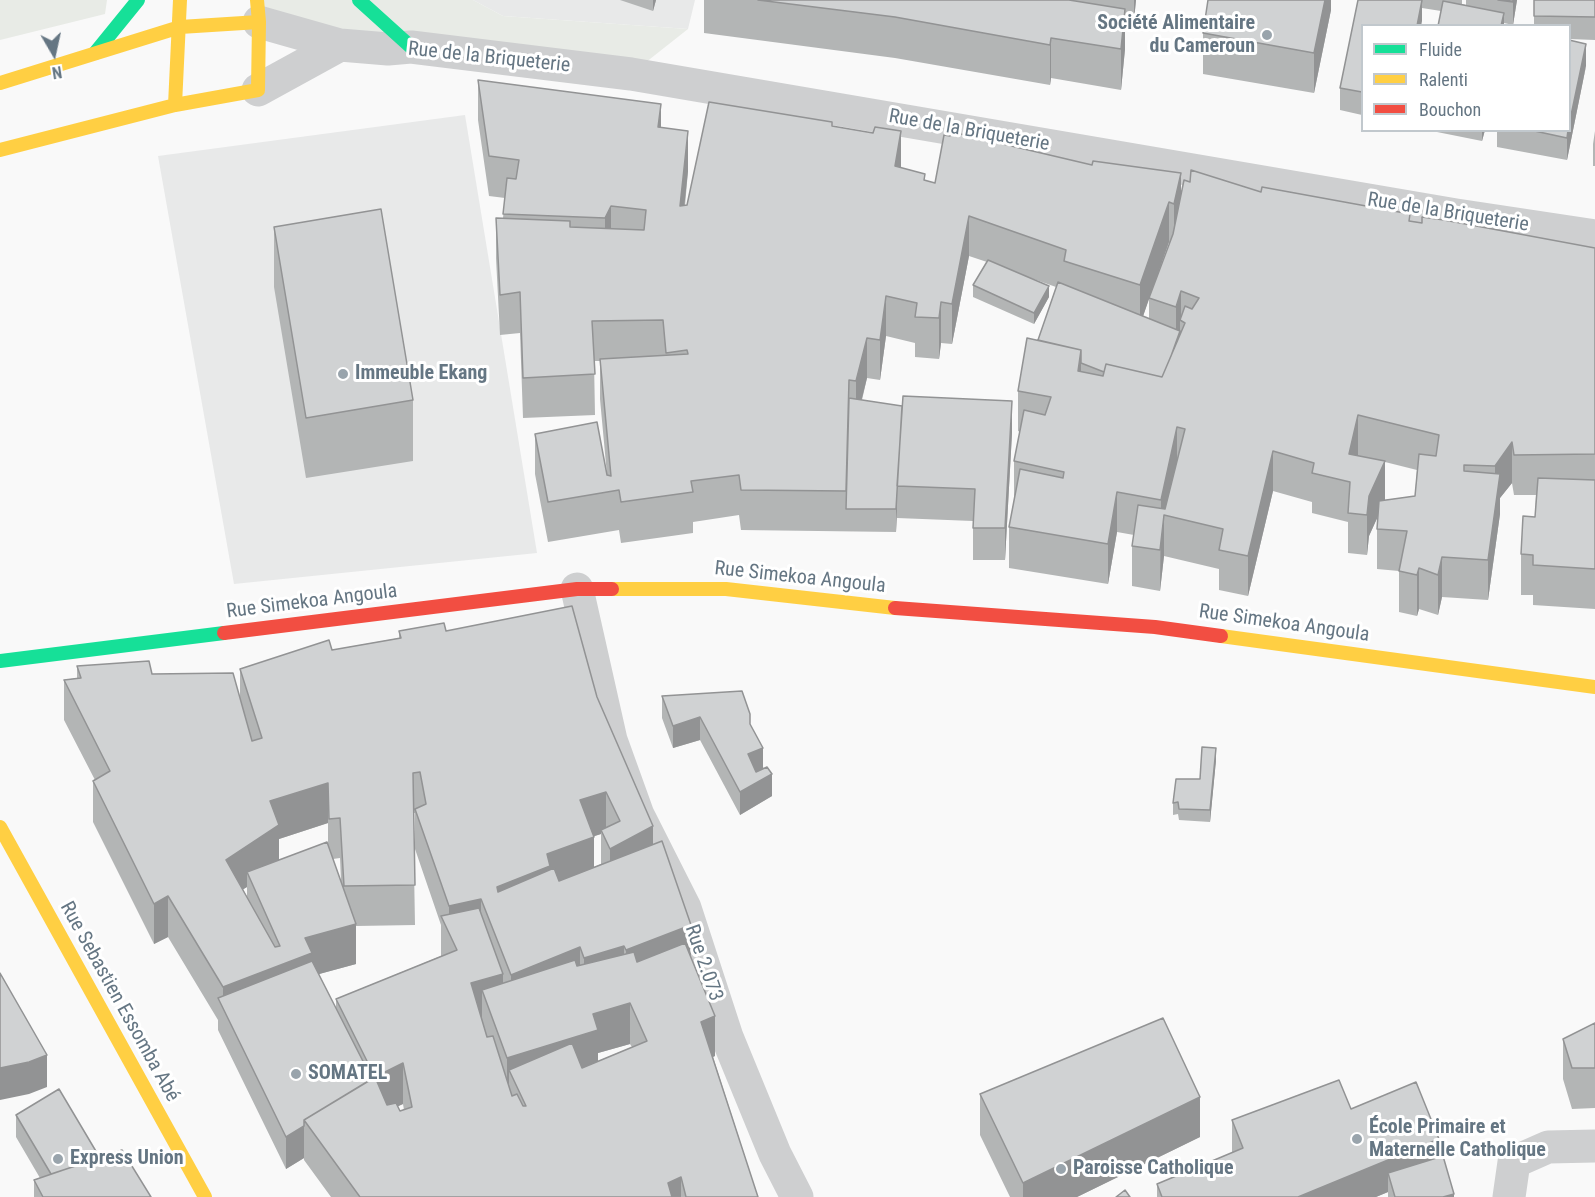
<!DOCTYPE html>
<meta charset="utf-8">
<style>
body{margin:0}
#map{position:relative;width:1595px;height:1197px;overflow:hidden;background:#f9f9f9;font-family:"Roboto Condensed",sans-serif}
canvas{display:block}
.legend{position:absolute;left:1361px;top:24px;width:210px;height:108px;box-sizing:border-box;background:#fff;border:2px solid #c1c8cd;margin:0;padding:8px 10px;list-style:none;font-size:18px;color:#657683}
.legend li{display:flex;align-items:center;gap:12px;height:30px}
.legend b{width:30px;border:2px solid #c1c8cd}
.north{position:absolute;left:24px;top:24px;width:60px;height:60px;-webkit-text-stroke:4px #fff;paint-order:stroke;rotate:171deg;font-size:16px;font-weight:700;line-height:24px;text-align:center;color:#657683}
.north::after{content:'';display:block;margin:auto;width:21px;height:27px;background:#657683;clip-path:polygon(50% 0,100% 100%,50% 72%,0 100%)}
</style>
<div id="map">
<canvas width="1595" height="1197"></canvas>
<ul class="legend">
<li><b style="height:8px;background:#16e098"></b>Fluide</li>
<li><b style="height:8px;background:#ffcf43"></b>Ralenti</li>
<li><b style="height:8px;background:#f24e42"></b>Bouchon</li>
</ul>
<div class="north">N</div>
</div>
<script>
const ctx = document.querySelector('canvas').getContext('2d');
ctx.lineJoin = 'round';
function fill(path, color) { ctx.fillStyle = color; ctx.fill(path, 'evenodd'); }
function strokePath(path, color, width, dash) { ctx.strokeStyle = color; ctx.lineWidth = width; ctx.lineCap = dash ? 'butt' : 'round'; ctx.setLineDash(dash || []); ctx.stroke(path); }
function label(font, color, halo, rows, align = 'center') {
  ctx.font = font + ' "Roboto Condensed",sans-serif'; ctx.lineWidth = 6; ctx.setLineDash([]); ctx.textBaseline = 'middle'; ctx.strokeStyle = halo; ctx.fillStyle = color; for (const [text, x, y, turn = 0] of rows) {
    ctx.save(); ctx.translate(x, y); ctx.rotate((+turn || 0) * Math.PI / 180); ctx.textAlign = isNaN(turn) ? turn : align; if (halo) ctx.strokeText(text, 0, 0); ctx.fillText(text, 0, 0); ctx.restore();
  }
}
const built = new Path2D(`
 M473,0H695L688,29L503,16Z
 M465,115L537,553L234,584L158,156Z`);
const green = new Path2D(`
 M0,0H107L105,14L0,40Z
 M257,0H473L503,16L688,29L631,74L259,22Z`);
const street = new Path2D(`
 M259,22L340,45L388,49L411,47L631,74L1456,215L1595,236
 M258,90L340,45
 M577,589L611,740L638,815L685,908L727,1037L775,1154L797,1197
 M1509,1197L1514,1162L1548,1147L1595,1146`);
const fast = new Path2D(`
 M359,0L411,47
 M95,53L138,0
 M0,661L224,633`);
const slow = new Path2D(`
 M0,83L180,27L259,22
 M175,105L180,0
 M0,150L175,105L258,90L259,22L257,0
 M612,589H726L895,608
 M1221,636L1595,687
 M0,827L205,1197`);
const jam = new Path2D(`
 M895,608L1155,627L1221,636
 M224,633L577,589H612`);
const wall = new Path2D(`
 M620,0H656L653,11Z
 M704,0H1136L1134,20L1125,19V49L1121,90L1051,78L1050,85L895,58L704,33Z
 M1331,0V10L1314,93L1203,74V33Z
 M1358,0H1462V4L1466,5V0H1517L1513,25L1504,23V26L1441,11L1422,8L1421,26H1362V115L1340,110V88Z
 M1534,0H1595V40L1569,39V26H1534Z
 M1586,66L1567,160L1497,147V130H1569Z
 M478,80L661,128L688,171L685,206L687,205L832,126L901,168L925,180L935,183L1181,197L1261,192L1422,223L1595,248V609L1533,605V595H1521V554L1535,517L1536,495H1514L1512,483L1500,498V514L1488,600L1442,597L1438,615L1419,609L1417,616L1399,612V571L1377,569V529L1378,516L1369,536L1367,555L1348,553V522L1312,513V502L1273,491L1248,596L1219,590V569L1164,556L1160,591L1132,586V546L1134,535L1117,532L1108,584L1009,568V527L1014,500V461L1020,432L1018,431V391L1038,340L1056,287L1025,276L1049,297L1034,324L973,297V285L987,262L969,256L952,344L941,343L939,359L915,357V343L886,336L880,380L867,378L862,400L1012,433L1005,560H973V521L897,518V510L896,532L741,530L739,515L693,522V533L621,543L619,530L548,542L535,474V434L607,475L600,399V361H594L595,415L523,418L520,333L500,335L496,258V218H503L505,198L489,196L478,120ZM1169,242L1170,243L1151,294ZM1149,298V319L1143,316ZM1385,462L1417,470L1415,496L1385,500Z
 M1427,130H1485L1482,141Z
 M1595,131V166H1593V144Z
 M274,227L413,400V461L306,478L274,287Z
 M399,631H446L597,697L653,845L691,960L715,1056L713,1057L758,1197H331L304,1160V1158L286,1169L218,1030V1020L168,937L154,944L93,822V781L95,780L64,720V680L77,678V666L152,674L240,698V669L332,650L399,638ZM413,813H415V849L441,925V956L336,999V1009L319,974L356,964V926L415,925ZM328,823V846L279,860V839ZM601,834V864L594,867L593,836ZM340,858L341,881L333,859ZM247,887V897L243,889ZM630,1044L632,1047L598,1061V1053ZM403,1104L404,1110L400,1111L398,1106Z
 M662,696L750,724L772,796L740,815L700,740L673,748L662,718Z
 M1216,760L1210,822L1179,820L1178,814L1173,815V803L1200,779Z
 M1595,1023V1108L1572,1109L1563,1079V1039Z
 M980,1094L1200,1137L1077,1197H1010L980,1135Z
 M1351,1109L1439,1157L1454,1197H1388V1192L1376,1197H1157V1184L1232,1153V1120Z
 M16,1115L100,1158L151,1197H34V1180L40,1178L16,1137Z`);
const shadedWall = new Path2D(`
 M653,0H656L653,11Z
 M1134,0H1136L1134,20Z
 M1325,0H1331V10L1314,93V53Z
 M1422,0V21L1421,26H1417Z
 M1513,0H1517L1513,25Z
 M1125,9V49L1121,90V49Z
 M1504,13V26H1501Z
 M1051,38V78L1050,85V45Z
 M1586,44V66L1567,160V138L1568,130H1569V125Z
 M661,104V144L658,127Z
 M1482,130H1485L1482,141Z
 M688,131V171L680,246V206Z
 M901,131V172L895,166Z
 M1181,173V213L1174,244V204Z
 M1169,202V242L1140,325V285Z
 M611,206V246L605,258V218Z
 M969,216V256L952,344V304Z
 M1049,286V297L1034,324V313Z
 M1181,291V321L1180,320V353L1159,414L1176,340V307Z
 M886,296V336L880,380V340Z
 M941,302V343L939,359V318Z
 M867,338V378L856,422V381Z
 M1081,350V390L1078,371Z
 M1012,401V433L1005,560V528Z
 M1358,415V456L1349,454Z
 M1177,427V467L1164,515V556L1160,591L1161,500Z
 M1512,442V483L1500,498V514L1488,600V560L1495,506V466Z
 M1273,451V491L1248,596V556Z
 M1385,461V501L1369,536L1367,555V515L1369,496Z
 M897,488V510L896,532V509Z
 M1117,492V532L1108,584V544Z
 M1442,557V597L1438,615V575Z
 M1419,568V609L1417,616V575Z
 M700,717V740L673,748V726Z
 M763,748V771L748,777V754Z
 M1216,748V760L1210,822V810Z
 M772,774V796L740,815V792Z
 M328,783V823L279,839V865L247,872V887L226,900V860L270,801Z
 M606,792V832L601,830V834L580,841V800Z
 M653,826V866L610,889V849Z
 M594,837V877L497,927V887L547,854Z
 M168,896V937L154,944V904Z
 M481,899V939L449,932V906Z
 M356,924V964L312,976L223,1008V987L305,938Z
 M691,925V965L626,991V950Z
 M624,946V987L584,998V958Z
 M580,947V988L511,1015V975Z
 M503,974V1015L482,990V1020L471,983Z
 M630,1003V1044L598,1053V1070H509V1098H507V1058L593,1014Z
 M715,1016V1056L701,1062V1022Z
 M47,1055V1087L29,1094L0,1100V1068Z
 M403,1063V1104L375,1117V1077Z
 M1200,1097V1137L1077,1197H1023V1183Z
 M304,1126V1158L286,1169V1137Z
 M1439,1139V1171L1388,1173V1192L1376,1197H1298Z
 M681,1177V1197H668V1183Z
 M1454,1194V1197H1443Z`);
const building = new Path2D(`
 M758,0H1069L1125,9L1121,49L1051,38L1050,45L895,17Z
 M1208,0H1325L1314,53L1203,33Z
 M1358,0H1422L1417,26H1362V92L1340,88Z
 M1498,0H1513V2Z
 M1534,0H1595V17L1534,16Z
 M1443,1L1504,13L1501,26H1438Z
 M1569,40L1586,44L1569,125Z
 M478,80L661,104L658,127L688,131L680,206L687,205L709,102L832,122V126L873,133L875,127L901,131L895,166L925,174L924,180L935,183L944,135L950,136L952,132L1092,165L1093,161L1181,173L1174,204L1169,202L1140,285L1064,261L1066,250L969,216L952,304L941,302L939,318L915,317L917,303L886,296L880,340L867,338L856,381L849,380L846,491L741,490L739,475L691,481L693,492L621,502L619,490L548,502L535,434L597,422L607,475L611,476L600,359L688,354L687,350L666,353L663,320L592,321L595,374L523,378L520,292L500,295L496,218L570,221V227L644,230L646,210L611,206L605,218L503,214L507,178L516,179L519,160L489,156Z
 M1530,130H1568L1567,138Z
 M1191,170L1261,192L1262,187L1410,214L1409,221L1422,223V217L1444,220L1595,248V454L1514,455L1512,442L1495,466L1464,465V471L1500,474L1488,560L1442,557L1438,575L1419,568L1417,575L1399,571L1407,531L1377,529L1379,501L1415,496L1419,454L1436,456L1439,435L1358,415L1349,454L1385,461L1369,496L1367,515L1348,513L1350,482L1312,473L1314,463L1273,451L1248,556L1219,550L1223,529L1164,515L1160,550L1132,546L1138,505L1165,509L1185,429L1177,427L1161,500L1117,492L1108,544L1009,527L1020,469L1063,478L1064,472L1014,461L1024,410L1045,415L1051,397L1018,391L1027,338L1081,350L1078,371L1103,376L1106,364L1162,377L1185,323L1180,320L1185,306L1192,309L1199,298L1181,291L1176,307L1149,298L1173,234L1184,180L1190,182Z
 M381,209L413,400L306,418L274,227Z
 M988,260L1049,286L1034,313L973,285Z
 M1058,282L1180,331L1171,356L1162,377L1106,364L1104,372L1081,363V350L1038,340Z
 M903,396L1012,401L1005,528H973L975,489L897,486Z
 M849,398L902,406L896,509H846Z
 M1538,478L1595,480V569L1533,565V555L1521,554L1523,516L1535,517Z
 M572,606L597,697L653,826L610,849L601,830L620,821L606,792L580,800L594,837L547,854L550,866L497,887L498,892L554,868L559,881L662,841L691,925L626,950L624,946L584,958L580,947L511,975L481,899L449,906L415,809L426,804L420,772L413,773L415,885L344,886L340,818L329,819L328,783L270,801L279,825L226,860L275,947L280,946L247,872L327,842L356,924L305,938L312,953L223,987L168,896L154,904L93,781L110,771L64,680L81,678L77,666L149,661L152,674L233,673L252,741L262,738L240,669L329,640L332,650L401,638L399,631L444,623L446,631Z
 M742,691L750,714V724L763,748L748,754L756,772L767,767L772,774L740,792L700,717L673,726L662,696Z
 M1202,747L1216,748L1210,810L1179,809L1178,802L1173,803L1176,779H1200Z
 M479,908L503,974L471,983L487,1037L493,1036L512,1096L517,1094L523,1106H526L509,1070L572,1043L582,1068L647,1041L630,1003L593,1014L598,1030L507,1058L482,990L575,960L577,966L634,952L637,962L685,943L715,1016L701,1022L758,1197H686L681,1177L668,1183L672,1197H360L304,1120L375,1077L336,999L457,950L441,916ZM403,1063L412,1107L400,1111L396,1103L387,1105L375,1077Z
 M312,961L372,1079L304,1120V1126L286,1137L218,998Z
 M0,973L47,1055L29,1062L0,1068Z
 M1163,1018L1200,1097L1023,1183L980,1094Z
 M1595,1023V1068H1572L1563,1039Z
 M1339,1080L1351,1109L1416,1082L1439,1139L1298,1197H1162L1157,1184L1243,1148L1232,1120Z
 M59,1089L100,1158L51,1174L16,1115Z
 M122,1150L151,1197H43L34,1180Z
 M1443,1156L1454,1194L1443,1197H1395L1388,1173Z
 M1125,1190L1130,1197H1116Z`);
const markers = [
 [1267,35,6,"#99a4ac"],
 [343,374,6,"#99a4ac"],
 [296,1074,6,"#99a4ac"],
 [1357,1139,6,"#99a4ac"],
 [58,1159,6,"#99a4ac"],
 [1061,1169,6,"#99a4ac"]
];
const poiNames = [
 ["Société Alimentaire",1255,24,"right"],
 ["du Cameroun",1255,47,"right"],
 ["Immeuble Ekang",355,374],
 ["SOMATEL",308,1074],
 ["École Primaire et",1369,1128],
 ["Maternelle Catholique",1369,1151],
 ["Express Union",70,1159],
 ["Paroisse Catholique",1073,1169]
];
const streetNames = [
 ["Rue de la Briqueterie",489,58,6],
 ["Rue de la Briqueterie",969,131,10],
 ["Rue de la Briqueterie",1448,213,9],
 ["Rue Simekoa Angoula",800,578,6],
 ["Rue Simekoa Angoula",312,602,-7],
 ["Rue Simekoa Angoula",1284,624,8],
 ["Rue 2.073",703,963,71],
 ["Rue Sebastien Essomba Abé",119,1002,61]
];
fill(built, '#e8e9e9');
fill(green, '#e8ebe6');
strokePath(street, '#cecfd0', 33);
strokePath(fast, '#16e098', 14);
strokePath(slow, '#ffcf43', 14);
strokePath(jam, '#f24e42', 14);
fill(wall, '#b3b5b5');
fill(shadedWall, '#929394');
fill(building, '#d0d2d3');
strokePath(building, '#929394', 1.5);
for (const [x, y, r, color] of markers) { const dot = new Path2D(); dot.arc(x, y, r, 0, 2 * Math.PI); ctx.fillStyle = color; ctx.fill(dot); strokePath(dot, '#fff', 2); }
label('bold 20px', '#657683', '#fff', poiNames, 'left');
label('20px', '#657683', '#fff', streetNames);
</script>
